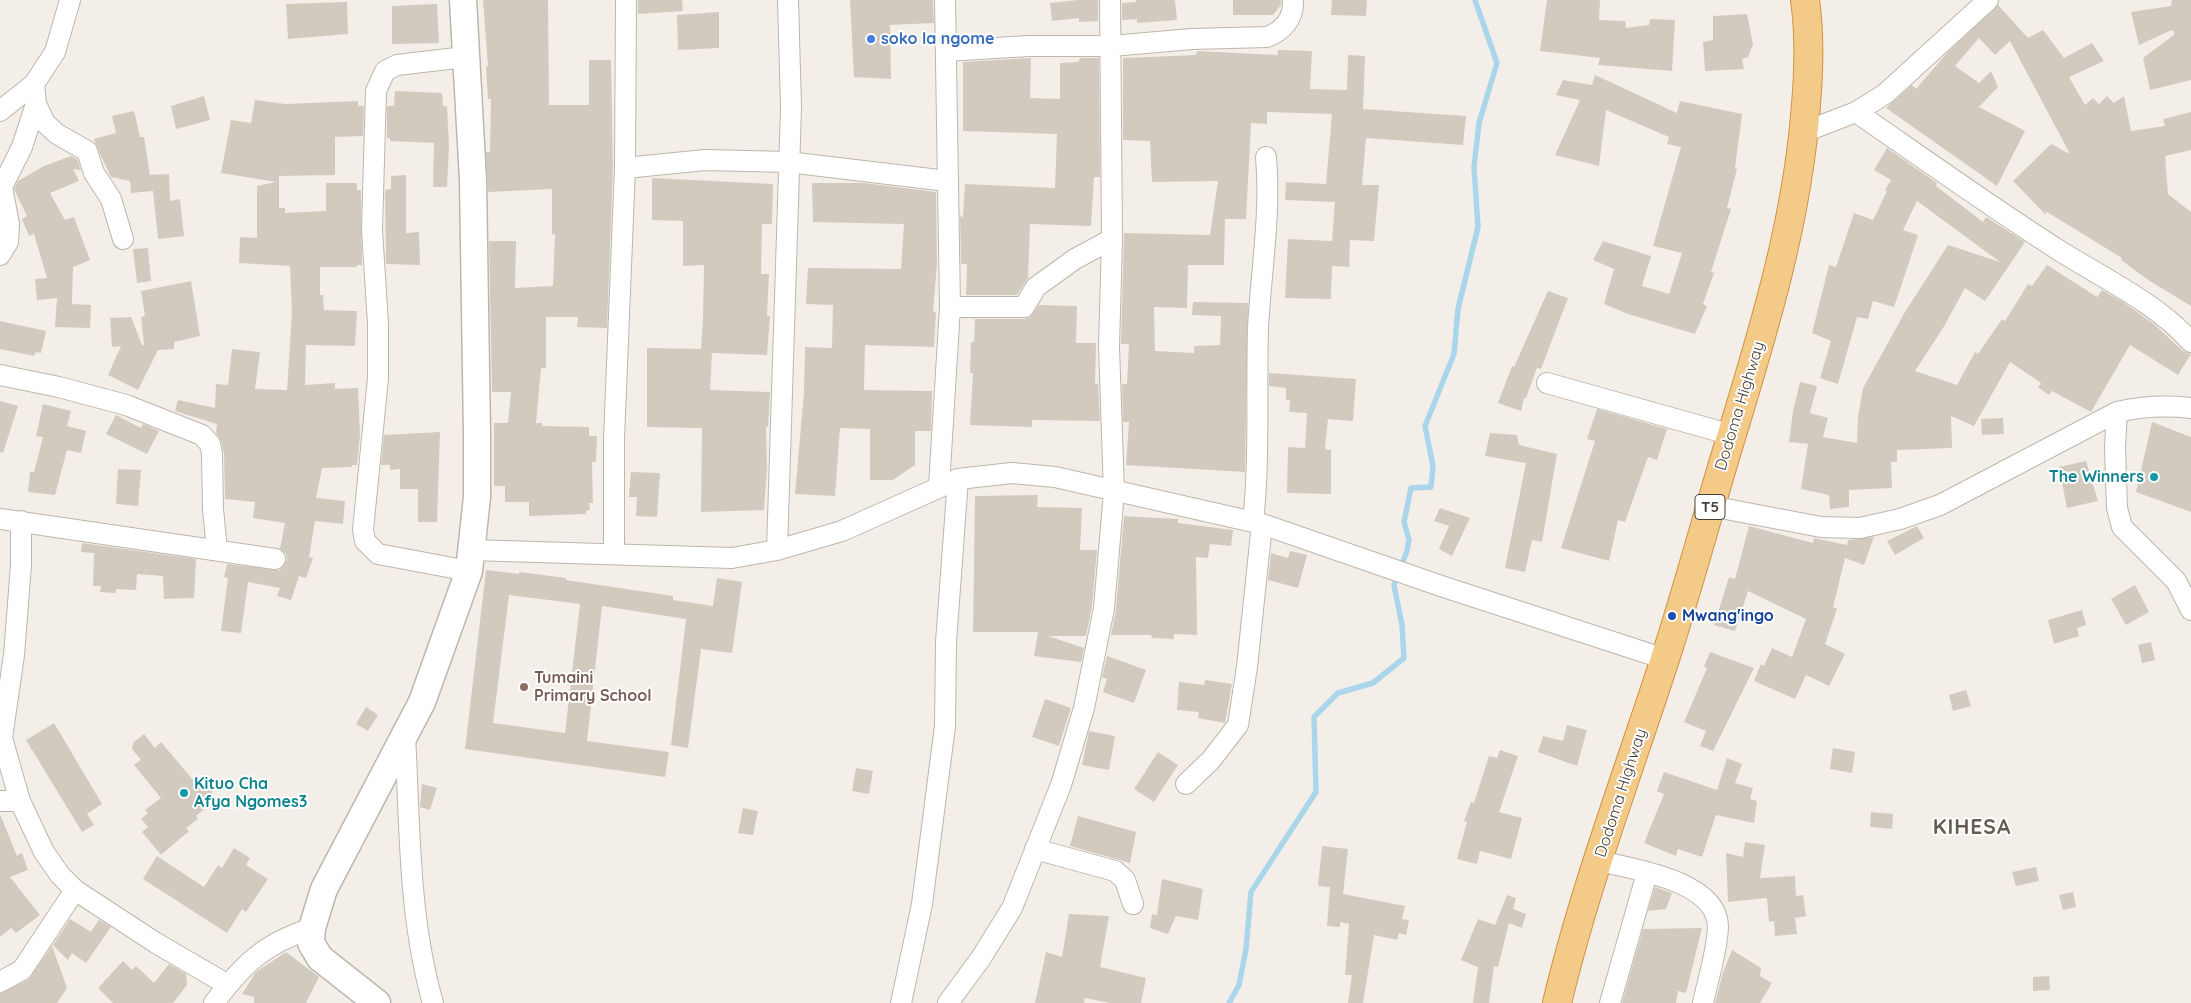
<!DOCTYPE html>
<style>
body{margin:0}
canvas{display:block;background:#f3efe8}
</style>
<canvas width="2191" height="1003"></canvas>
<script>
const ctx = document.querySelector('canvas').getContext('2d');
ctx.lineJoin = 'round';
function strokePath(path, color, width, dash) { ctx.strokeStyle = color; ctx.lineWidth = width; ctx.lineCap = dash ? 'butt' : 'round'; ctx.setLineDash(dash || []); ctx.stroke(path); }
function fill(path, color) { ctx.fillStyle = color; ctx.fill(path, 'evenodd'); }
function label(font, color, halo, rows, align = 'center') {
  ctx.font = font + ' Quicksand,sans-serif'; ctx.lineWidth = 4; ctx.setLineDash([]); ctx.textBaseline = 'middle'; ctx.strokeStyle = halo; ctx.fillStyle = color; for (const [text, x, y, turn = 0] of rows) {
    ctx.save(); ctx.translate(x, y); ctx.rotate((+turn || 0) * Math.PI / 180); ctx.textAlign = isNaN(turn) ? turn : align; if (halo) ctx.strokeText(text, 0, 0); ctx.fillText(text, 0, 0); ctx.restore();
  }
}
const stream = new Path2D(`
 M1229,1003L1239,985L1246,949L1251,892L1316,792L1314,717L1338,693L1373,683L1404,658L1402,625L1394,585L1407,551L1409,540L1404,522L1411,488L1431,487L1433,466L1425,426L1454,354L1458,309L1478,227L1474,167L1479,123L1497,63L1475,0`);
const building = new Path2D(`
 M483,0H548L549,105H589V60H611L613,168L607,328L577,327L578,317H546V368H541L536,423H542V426L589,427V436H597L596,462H592L593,503H589L590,510L586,511V514L529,516V502H505V486H494V423H508L511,392H492L489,241H516L515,288L553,286L555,234L552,235V189L488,192L486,152H490L491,99H488L486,66H488Z
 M638,0H682L683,11L638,14Z
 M850,0H933L934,23L890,25L891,79L854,77Z
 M1078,0H1098V21L1079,22V18L1052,21L1050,3Z
 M1136,0H1175L1177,20L1137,23V19L1122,20V3L1136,2Z
 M1233,0H1281V5L1273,15H1233Z
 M1332,0H1367L1366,16L1331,15Z
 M1547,0H1600L1599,20L1625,21L1626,28L1649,25L1650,19L1675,20L1672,71L1598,65L1600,58L1540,51Z
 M2172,0H2191V80L2150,90L2143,58L2175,34L2172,30L2139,45L2131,12L2171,6Z
 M347,2L348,34L288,39L286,4Z
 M437,4L439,43L392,44V6Z
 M1998,5L2028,38L2043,30L2064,58L2092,43L2104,61L2069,77L2085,105L2093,98L2099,104L2107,96L2114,103L2124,96L2131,131L2165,126L2163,119L2191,112V150L2165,156L2168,194L2191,212V306L2148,280L2121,260L2122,258L2047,212L2045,214L2013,181L2051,144L2070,154L2010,41L1995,55L1979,38L1955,66L1979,83L1991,71L1998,87L1979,107L2025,131L1997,186L1886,108L1912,85L1916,89L1946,54Z
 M719,12V48L678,50L677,15Z
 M1747,14L1753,44L1748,57L1742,59L1744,69L1705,71L1703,42L1713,40V16Z
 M1278,50L1312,51L1310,89L1347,90L1348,55L1365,56L1363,109L1466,116L1463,145L1366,138L1362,185H1379L1374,241L1350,240L1349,267L1332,266L1331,299L1285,298L1288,239L1332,241L1335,202L1285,200L1286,182L1326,184L1332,114L1267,112V124L1251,123L1246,219H1225L1224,265H1188L1187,308L1154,307L1155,351L1194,353V346L1220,345L1221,316L1192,315L1193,302L1248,303L1245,472L1126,465L1129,422H1123L1122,384H1127L1129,344H1121L1124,233L1210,235L1218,181L1152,182L1150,141L1123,140V58L1196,55L1197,51L1278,55Z
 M1031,58L1030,98L1060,99V63L1078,62L1081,58H1099L1100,177H1094L1091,226L1030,224L1028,278L1017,295H966L967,264H961L960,215L963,218L965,184L1055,188L1057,134L963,131V62Z
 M1595,75L1677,113L1680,101L1742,114L1735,168L1737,169L1727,208L1731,209L1711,272L1714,273L1703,304L1707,306L1695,334L1628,314L1604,304L1614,269L1593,260L1603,241L1651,256L1642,286L1669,294L1682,253L1653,246L1681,147L1667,144L1669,137L1606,110L1599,166L1555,155L1580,100L1556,95L1563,80L1592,85Z
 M395,91L442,93L443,106H447L449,147L447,187H433L434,143L390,141V138H387V106H394Z
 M204,96L210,120L176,129L171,106Z
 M255,100L285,104L358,101V106H364L363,136L335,137V175L279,176V208H285V213L326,211V183H357V190H361L362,265H357V267H320V295H323L324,310L357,311L355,346L306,345L305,385L335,383V389L358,388L360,435L357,465H352V467L322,468L316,498L345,501L343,524L315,521L309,557L313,558L306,578L299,576L291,600L277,596L280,588L248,582L241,633L221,631L228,578L224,577L227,564L280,570L287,560L286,554L280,549L285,523L253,518L255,502L225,499L224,453L221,441L216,433L217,424L175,411L178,400L215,408L216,384L228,385L232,349L260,352L255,389L287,390L292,313L290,266L239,263L240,237L257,238V186L276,182L221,173L231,120L251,123Z
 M134,111L140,137H144L150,175L169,174L170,201L180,199L184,236L158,239L153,191L131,193L130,181L111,177L95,143L94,139L116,133L112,116Z
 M1887,148L1937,183L1936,186L1983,222L1986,217L2025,242L1985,301L1965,288L1943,328L1915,371L1957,385L1975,352L1978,354L2002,319L2005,321L2028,284L2032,286L2047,265L2097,297L2102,290L2123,302L2155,325L2183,351L2191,354L2178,375L2130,345L2091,412L2052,391L2049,395L2038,387L2041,383L2010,362L1974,426L1951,416L1952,448L1897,450V462H1891L1892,488L1849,490V507L1830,509L1829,495L1801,489L1808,444L1789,442L1793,411L1800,382L1817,386L1810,413L1828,418L1823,437L1857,443L1858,417L1863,388L1905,312L1948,245L2000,262L1917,201L1903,230L1918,235L1894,307L1873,301L1868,319L1857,317L1838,384L1820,378L1831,341L1812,333L1829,265L1836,267L1854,213L1873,220L1887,191L1885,190L1891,180L1874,170Z
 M71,156L77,159L81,170L73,169L79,181L50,193L65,220L74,217L90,260L73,267L72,304L91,305L90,328L55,327L57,298L37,300L35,279L47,278L34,234L29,236L22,219L27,216L14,189L18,181L44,166Z
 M406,175V233L419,232L420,265L386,264L385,190L391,189V176Z
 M652,178L773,184L772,224H762L761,274H769L767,316H770L767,355L712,353L710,390L770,392L768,427H766L767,468L764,510L701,512L702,428L647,427V348L701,349L703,318L704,265L683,266V221L652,220Z
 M812,183H864L936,192L937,263L933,312H936L934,347L865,345L864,390L932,391L931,431H915V465L893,480H870V429L840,428L835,496L795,494L804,392L805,347L832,348L833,305L806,304L808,268L901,269L904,224L813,222Z
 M148,248L151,281L137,283L133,249Z
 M191,281L200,336L174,342V349L158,350L138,390L108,375L121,346L112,347L110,318L131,317L142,345H144L141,317L145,316L141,291Z
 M1548,291L1568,298L1541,369L1537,368L1526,398H1524L1521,411L1498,403L1512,366L1514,367Z
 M1039,305L1077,306L1076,343H1096L1095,384H1098L1100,421L1032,420V427L970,425L973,373H970L971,342H974L975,319H1024L1030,317Z
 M0,321L46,331L41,353L36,352L34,356L0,349Z
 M1269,373L1356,379L1353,421L1328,419L1325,449L1331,450V494L1287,493L1288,447L1305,448L1307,413L1289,412L1290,400H1286V388L1269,386Z
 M0,401L18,406L3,453L0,452Z
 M43,404L71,411L67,426L86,431L81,453L67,450L55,495L28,492L30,472H34L43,437L36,436Z
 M1597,409L1667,429L1657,460L1648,457L1625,522L1618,520L1609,561L1561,548L1595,441L1587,439Z
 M116,415L141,428L143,424L159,431L147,454L106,434Z
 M2003,418L2004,434L1982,435L1981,419Z
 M2152,422L2191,437V512L2136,492Z
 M440,432L437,522H418V489H400V469L390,470V465H381L384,435Z
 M1490,433L1517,435L1519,445L1557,454L1542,542L1532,540L1525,572L1505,568L1526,463L1485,456Z
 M2086,461L2098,501L2067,508L2059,467Z
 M118,469L141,470L138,506L116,504Z
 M631,472L660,473L657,517L636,516L637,497H629Z
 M1038,495L1037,507L1082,508L1080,550H1097L1092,606L1086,636H1048L1084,648L1081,662L1034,656L1038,632H973L975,496Z
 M1440,508L1470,518L1452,556L1439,549L1449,526L1434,521Z
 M1124,516L1178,519V523L1233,530L1231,546L1210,544L1208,558L1196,557L1197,635L1174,634V639L1151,638L1152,635H1111L1116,609Z
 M1749,526L1813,543L1814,538L1847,545L1848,540L1874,537L1864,565L1845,558L1833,607L1837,609L1825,644L1845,654L1829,686L1806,675L1795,699L1754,681L1761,664L1764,666L1772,648L1792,657L1806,619L1748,591L1735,631L1714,625L1729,577L1735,579Z
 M1917,526L1924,538L1895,555L1887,541Z
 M82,543L196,559L194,598L164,599L163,576L137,574L136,590L116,589V593L100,592L101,586H93L94,553L81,552Z
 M1290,551L1307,555L1298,588L1268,580L1271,553L1288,558Z
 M486,570L519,574V572L566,578V580L673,596V600L713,606L717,578L742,582L732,653L701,649L688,748L671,745L686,619L602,606L587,741L669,752L665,777L465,749ZM509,595L580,604L565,733L493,723Z
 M2135,585L2149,612L2126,625L2111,599Z
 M2082,610L2086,625L2077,628L2079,636L2054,644L2048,620Z
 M2151,642L2155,660L2142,663L2138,645Z
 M1710,652L1754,668L1713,751L1700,746L1706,731L1684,722L1707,668L1704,667Z
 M1107,656L1146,670L1134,703L1103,692L1107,679L1102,677Z
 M1205,680L1232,684L1225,723L1198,718L1199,712L1177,710L1179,682L1204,685Z
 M1966,690L1971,706L1953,711L1949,695Z
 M1045,699L1071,708L1059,746L1032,737Z
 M366,707L378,715L368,731L356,724Z
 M54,723L102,804L87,814L94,825L82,832L26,740Z
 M1567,725L1587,730L1577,766L1538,752L1543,736L1563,741Z
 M1089,731L1115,736L1109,770L1082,765Z
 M144,734L155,748L161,742L193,780L214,788L207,807L196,816L198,819L186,828L189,831L161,855L142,832L148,827L141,819L148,813L145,810L161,798L134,765L141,760L132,749L133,743Z
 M1833,748L1855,752L1852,773L1830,769Z
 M1500,750L1518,756L1499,812L1522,818L1511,859L1480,851L1477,864L1457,859L1467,822L1464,821L1471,802L1474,803L1489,756L1497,758Z
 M1158,752L1178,765L1154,802L1134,789Z
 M1727,758L1742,764L1735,783L1753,788L1750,799L1757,801L1754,823L1716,815L1702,857L1678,849L1676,856L1644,843L1664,794L1657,791L1664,772L1717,790Z
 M856,768L873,771L869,794L852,791Z
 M422,784L437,788L430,810L420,807Z
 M743,808L758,811L753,835L738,833Z
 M1871,812L1893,814L1892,829L1870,827Z
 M0,814L17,856L22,853L28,870L10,877L40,915L16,933L11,928L0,937Z
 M1078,816L1136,832L1130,863L1070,846Z
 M1745,842L1765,845L1760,878L1795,876L1796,896L1803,895L1806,916L1795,918L1797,934L1775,936L1774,921L1769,922L1767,898L1728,902L1726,853L1743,857Z
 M1322,846L1348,849L1343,894L1405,906L1402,919L1409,920L1406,935L1399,933L1397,940L1374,935L1363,1003H1348L1352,975H1345L1349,924L1340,922V927L1327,926L1330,887L1318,886Z
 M234,848L250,858L246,865L268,879L246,912L242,909L227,933L143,879L157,856L204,887L218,865L222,868Z
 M2036,867L2039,881L2016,886L2012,872Z
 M1162,879L1203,889L1198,920L1176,916L1168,934L1150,928L1152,914L1157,915Z
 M1655,887L1672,893L1666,909L1648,911Z
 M2073,892L2076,907L2063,910L2059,895Z
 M1507,895L1516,898L1513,909L1526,914L1522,928L1509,923L1498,967L1494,966L1489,1003H1473L1478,967L1461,960L1478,919L1495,925Z
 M1069,914L1109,916L1100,967L1146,978L1141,1003H1110L1085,998L1084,1003H1035L1046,952L1062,957Z
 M70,919L91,932L99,920L111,927L86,963L72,953L68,960L53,945Z
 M1702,928L1686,993L1678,991L1676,1003H1622L1643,929Z
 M52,946L67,988L57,1003H0V994L28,980Z
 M1732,950L1761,968L1760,976L1772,983L1760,1003H1715L1723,972Z
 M286,952L319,977L306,1003H254V997L242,994L256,972Z
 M123,961L132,970L136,966L154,983L169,964L186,974L187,985L173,1003H113L98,988Z
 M2049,976L2050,990L2033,991V977Z`);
const minor = new Path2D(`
 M70,0L55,52L34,84L36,104L45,123L57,134L87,151L94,173L111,199L123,239
 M946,51L1029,46H1111L1192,39L1267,37C1283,31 1294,18 1293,0
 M465,57L397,65L385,71L376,91L372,230L378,324V378L363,530L365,541L378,554L469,571
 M0,111L34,84
 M1856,112C1924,159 1991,207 2060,251C2103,278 2158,304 2191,342
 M1804,132L1856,112L1885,94L1988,0
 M625,168L705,160L788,162L947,181
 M0,255L8,242L9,224L2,187L22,147L36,104
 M950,307H1024L1036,287L1075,259L1112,239
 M0,375L59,387L126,405L202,435L210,444L212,453L213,509L217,550
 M1547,383L1732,435
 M2117,412L2115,447L2117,508L2122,527L2176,581L2191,610
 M939,486L950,307L945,0
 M1710,506L1821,527L1860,528L1900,519L1940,505L2117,412C2143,406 2165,405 2191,408
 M0,519L275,559
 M21,521V565L14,655L2,738L20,801L44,852L60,875L75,890L156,943L228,985
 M1253,522C1260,457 1256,393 1258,328C1261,271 1271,214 1266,157
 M471,550L732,558L777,550L842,531L958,479L1012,473L1055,477L1262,524L1441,586L1665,659
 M777,550L791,107L788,0
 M614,554V438L625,168L626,0
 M405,735C410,824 408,916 433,1003
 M1186,784L1211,760L1238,725L1247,667L1262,524
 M0,801H20
 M1035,849L1115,871L1125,880L1133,904
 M1599,861C1633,869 1718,881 1718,927C1717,952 1708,979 1703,1003
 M0,982L22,970L75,890
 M214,1003C244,963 264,944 312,928
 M901,1003L922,904L945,726L946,642L958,479
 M948,1003L981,958L1012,908L1061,785L1084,708L1104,608L1114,492L1109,347L1112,239L1110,0
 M1610,1003L1647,873`);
const tertiary = new Path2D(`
 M377,1003L320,958L311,943L312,928L324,889L422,702L469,571L477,497V434L473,180L463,0`);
const trunk = new Path2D(`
 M1557,1003C1585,886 1628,773 1665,659C1689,585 1709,509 1732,434C1765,326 1798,217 1806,104C1809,69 1810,35 1805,0`);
const markers = [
 [871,39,5,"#3f7fe0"],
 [2154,477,5,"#0f9aa8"],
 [1672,616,5,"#1a4fb4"],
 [524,687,5,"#8d6e63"],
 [184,793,5,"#0f9aa8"]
];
const shields = [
 [1710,507,30]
];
const shieldNames = [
 ["T5",1710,507]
];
const shopNames = [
 ["soko la ngome",881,39]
];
const streetNames = [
 ["Dodoma Highway",1740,406,-73],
 ["Dodoma Highway",1621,793,-72]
];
const cultureNames = [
 ["The Winners",2144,477],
 ["Kituo Cha",194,784,"left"],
 ["Afya Ngomes3",194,802,"left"]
];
const transitNames = [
 ["Mwang'ingo",1682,616]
];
const educationNames = [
 ["Tumaini",534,678],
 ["Primary School",534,696]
];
const districtNames = [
 ["KIHESA",1972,828]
];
strokePath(stream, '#aad5ea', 5.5);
fill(building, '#d3cabf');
strokePath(minor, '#bdb6ac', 22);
strokePath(tertiary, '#bdb6ac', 29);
strokePath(trunk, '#d09245', 30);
strokePath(minor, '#fff', 20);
strokePath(tertiary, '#fff', 26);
strokePath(trunk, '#f4ca89', 28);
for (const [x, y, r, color] of markers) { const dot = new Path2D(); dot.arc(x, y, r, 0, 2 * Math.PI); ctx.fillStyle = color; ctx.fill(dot); strokePath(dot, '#fff', 2); }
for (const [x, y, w] of shields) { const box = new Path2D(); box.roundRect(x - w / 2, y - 12.5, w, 25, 4); ctx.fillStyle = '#fff'; ctx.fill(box); strokePath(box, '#463f37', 1); }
label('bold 15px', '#463f37', null, shieldNames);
label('bold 16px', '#366cbe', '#fff', shopNames, 'left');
label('16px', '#463f37', '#fff', streetNames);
label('bold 16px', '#0d838f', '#fff', cultureNames, 'right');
label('bold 16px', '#164399', '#fff', transitNames, 'left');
label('bold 16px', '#785e54', '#fff', educationNames, 'left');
ctx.letterSpacing = '1px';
label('bold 21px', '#685c50', '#fff', districtNames);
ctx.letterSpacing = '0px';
</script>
